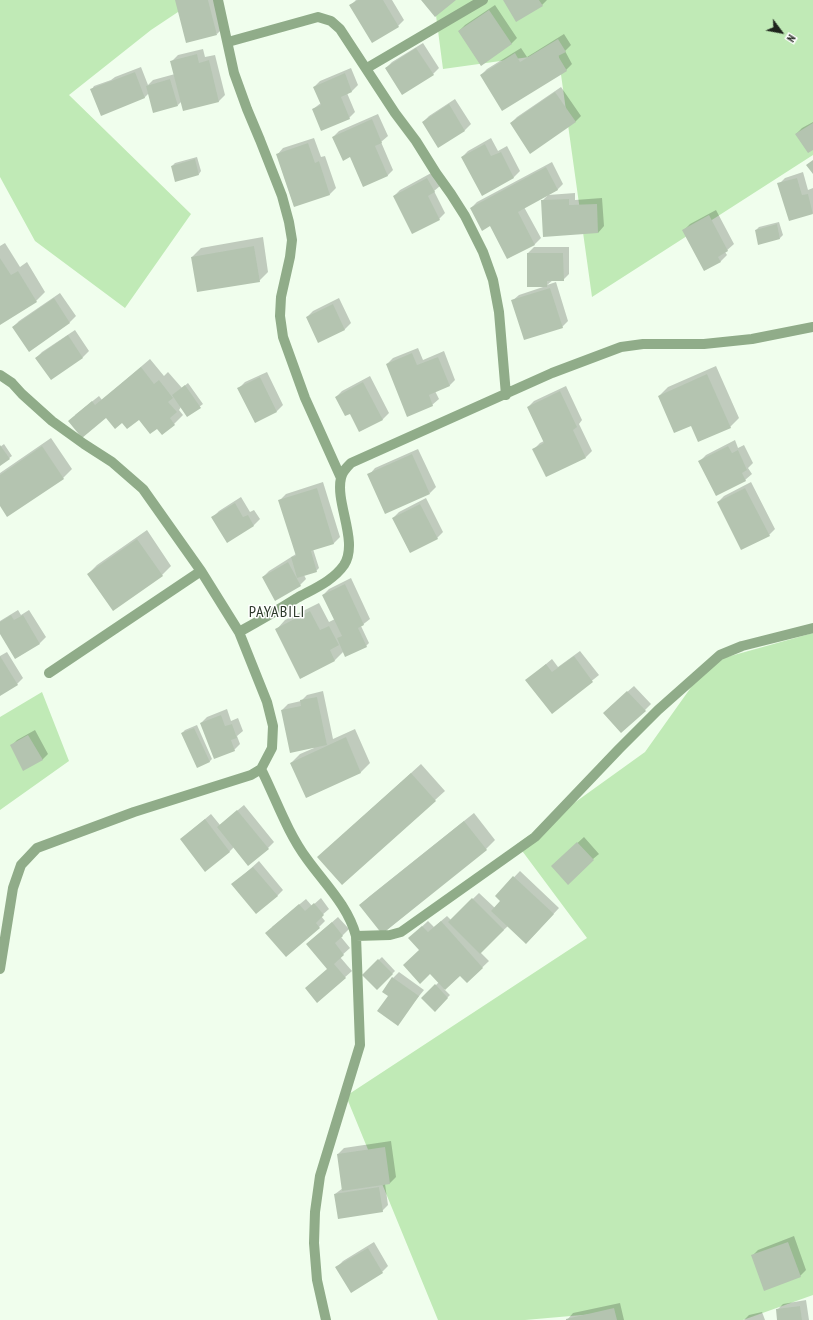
<!DOCTYPE html>
<style>
body{margin:0}
#map{position:relative;width:813px;height:1320px;overflow:hidden;background:#f0feed;font-family:"PT Sans Narrow",sans-serif}
canvas{display:block}
.north{position:absolute;left:761px;top:12px;width:40px;height:40px;-webkit-text-stroke:3px #fff;paint-order:stroke;rotate:122deg;font-size:11px;font-weight:700;line-height:16px;text-align:center;color:#1e241c}
.north::after{content:'';display:block;margin:auto;width:14px;height:18px;background:#1e241c;clip-path:polygon(50% 0,100% 100%,50% 72%,0 100%)}
</style>
<div id="map">
<canvas width="813" height="1320"></canvas>
<div class="north">N</div>
</div>
<script>
const ctx = document.querySelector('canvas').getContext('2d');
ctx.lineJoin = 'round';
function fill(path, color) { ctx.fillStyle = color; ctx.fill(path, 'evenodd'); }
function strokePath(path, color, width, dash) { ctx.strokeStyle = color; ctx.lineWidth = width; ctx.lineCap = dash ? 'butt' : 'round'; ctx.setLineDash(dash || []); ctx.stroke(path); }
function label(font, color, halo, rows, align = 'center') {
  ctx.font = font + ' "PT Sans Narrow",sans-serif'; ctx.lineWidth = 3; ctx.setLineDash([]); ctx.textBaseline = 'middle'; ctx.strokeStyle = halo; ctx.fillStyle = color; for (const [text, x, y, turn = 0] of rows) {
    ctx.save(); ctx.translate(x, y); ctx.rotate((+turn || 0) * Math.PI / 180); ctx.textAlign = isNaN(turn) ? turn : align; if (halo) ctx.strokeText(text, 0, 0); ctx.fillText(text, 0, 0); ctx.restore();
  }
}
const green = new Path2D(`
 M0,0H196L151,30L69,95L191,214L125,308L35,241L0,177Z
 M434,0H813V155L592,297L558,53L443,69Z
 M813,633V1295L743,1320H614L605,1313L525,1320H438L346,1096L587,938L517,844L645,752L709,662Z
 M42,692L69,761L0,810V717Z`);
const shadow = new Path2D(`
 M176,0H215L223,28L217,34Z
 M356,0H392L404,20L398,26L350,6Z
 M504,0H547L542,5Z
 M495,5L517,38L511,44L459,31L465,25Z
 M564,34L571,45L565,51L572,64L566,70L481,75L487,69L521,48L527,57Z
 M423,43L439,68L433,74L386,68L392,62Z
 M203,49L205,57L215,55L225,95L219,101L184,110L182,101L178,105L149,93L144,98L92,89L94,86L111,80L115,77L141,67L148,85L153,80L175,74L172,61L178,55Z
 M351,68L358,85L352,91L347,93L355,112L349,118L313,109L321,103L314,87L320,81Z
 M561,87L581,116L575,122L511,123L517,117Z
 M455,99L471,124L465,130L438,146L423,122L429,116Z
 M378,114L388,136L381,142L393,170L387,176L351,156L333,137L339,131Z
 M813,122V149L796,134L802,128Z
 M314,138L321,157L325,156L336,188L330,194L294,206L277,155L283,148Z
 M491,138L498,151L507,146L520,171L514,177L482,194L462,157L468,151Z
 M197,157L201,171L199,174L172,166L175,163Z
 M552,162L563,184L557,190L548,195L575,193V200L602,198L604,226L598,233L542,201L548,195L524,207L541,238L535,244L508,258L490,225L471,208L477,202Z
 M433,172L440,186L434,191L445,213L439,219L394,196L400,190Z
 M803,172L808,190L813,188V213L790,220L779,184L785,178Z
 M716,210L734,244L725,252L727,255L721,261L705,270L684,230L690,224Z
 M779,222L783,235L780,238L756,230L759,227Z
 M263,237L268,272L259,281L192,257L201,248Z
 M5,243L20,267L27,262L45,292L36,301L0,324V246Z
 M534,247H569V274L563,280H553L547,285L556,282L568,321L562,327L512,301L519,295L543,287L528,253Z
 M60,293L76,316L70,322L29,350L13,327L19,321Z
 M339,298L351,323L345,329L319,341L307,317L313,311Z
 M75,330L89,351L83,357L51,379L36,358L42,352Z
 M418,348L423,360L444,351L455,380L449,386L435,391L439,399L432,405L387,364L393,358Z
 M150,359L164,376L168,372L182,388L188,383L203,404L187,416L181,407L179,410L183,415L174,424L157,427L139,419L122,422L106,417L75,415L99,396L102,400Z
 M716,366L739,418L730,427L659,396L668,387Z
 M267,372L283,405L277,411L255,422L239,388L245,382Z
 M370,376L389,413L383,419L360,431L350,413L336,397L342,391Z
 M566,386L582,420L579,424L592,451L586,457L534,449L540,443L544,441L528,407L534,401Z
 M51,438L72,469L63,478L0,504V473Z
 M735,440L738,448L744,445L753,463L748,468L752,474L745,480L716,495L700,461L706,455Z
 M4,444L12,456L0,465V447Z
 M418,449L436,487L430,493L369,475L375,468Z
 M323,482L340,537L334,543L313,549L319,568L316,571L304,575L306,579L300,585L263,577L269,571L296,554L280,500L286,494Z
 M751,482L775,529L769,535L718,502L724,496Z
 M241,497L250,512L254,510L260,519L254,525L227,541L213,517L219,511Z
 M426,498L443,532L437,538L410,552L393,518L399,512Z
 M147,530L171,566L162,575L88,574L97,565Z
 M351,578L370,619L361,626L369,643L366,646L344,651L335,660L301,678L276,630L285,620L319,603L329,622L335,619L323,595L329,589Z
 M18,610L21,615L29,610L46,637L40,643L16,658L0,632V621Z
 M580,651L599,675L552,713L527,680L552,659L558,667Z
 M7,652L23,678L17,684L0,695V656Z
 M634,686L651,704L645,710L610,707Z
 M323,691L333,739L355,729L370,763L361,772L307,797L291,763L300,754L314,748L282,710L288,704L301,701L307,695Z
 M227,709L231,721L238,718L243,731L237,736L240,744L234,750L201,723L207,717Z
 M197,725L212,759L209,762L182,733L185,730Z
 M35,730L48,754L42,760L11,746L17,740Z
 M421,764L445,791L342,884L318,857Z
 M244,805L274,842L268,848L234,847L229,852L181,839L211,814L220,825Z
 M474,813L495,840L486,849L383,933L360,905L370,896Z
 M584,837L599,854L593,859L558,861Z
 M259,861L283,890L277,896L239,879Z
 M520,871L559,908L532,937L508,926L480,952L489,961L467,982L460,974L444,989L450,995L435,1010L423,998L439,982L420,950L416,932L428,921L434,927L447,916L451,920L479,893L495,908L502,901L496,896Z
 M321,898L329,909L321,916L325,921L319,927H272L306,899L312,906Z
 M338,917L349,929L341,937L350,948L340,957L352,971L317,1002L328,969L307,944Z
 M382,957L395,971L377,989L363,975Z
 M399,972L424,990L411,1006L389,995L393,978Z
 M391,1141L396,1177L390,1183L385,1184L388,1205L382,1211L335,1194L343,1188L338,1154L344,1148Z
 M794,1236L806,1270L800,1276L752,1256L758,1250Z
 M374,1242L388,1266L382,1272L337,1267L343,1261Z
 M806,1300L809,1320H778L777,1310L783,1304Z
 M620,1303L624,1320H567L573,1313Z
 M762,1312L765,1320H744L749,1315Z`);
const building = new Path2D(`
 M175,0H208L217,35L186,43Z
 M358,0H383L399,27L372,43L349,5Z
 M421,0H456L435,17Z
 M503,0H539L543,6L516,22Z
 M489,10L512,44L481,66L458,31Z
 M558,39L566,52L558,56L567,71L502,111L480,75L515,53L520,62Z
 M416,48L434,75L402,95L385,68Z
 M197,54L199,63L209,60L219,102L183,111L170,61Z
 M135,72L145,98L101,116L90,89Z
 M345,73L352,92L341,97L350,119L321,131L312,109L321,105L313,87Z
 M170,79L178,106L153,113L146,86Z
 M555,92L576,122L530,154L510,123Z
 M449,104L465,131L438,148L422,122Z
 M372,119L382,143L375,146L388,176L363,187L350,157L343,161L332,137Z
 M813,123V150L808,153L795,134Z
 M308,143L315,163L319,161L330,195L294,207L276,154Z
 M485,144L491,156L501,152L514,178L482,196L461,157Z
 M195,159L199,175L175,182L171,166Z
 M813,160V174L806,165Z
 M546,167L558,190L518,212L535,245L507,259L490,226L482,231L470,208Z
 M427,178L435,192L428,196L440,220L412,234L393,196Z
 M797,178L802,195L808,194L813,214L789,221L777,183Z
 M569,199V205L597,204L598,233L543,237L541,200Z
 M709,215L728,251L718,257L721,262L704,271L682,230Z
 M777,224L780,239L758,245L755,230Z
 M254,246L260,282L197,292L191,257Z
 M527,253H563L564,281H547V287H527Z
 M0,258L11,275L18,271L37,302L0,325Z
 M550,288L563,328L524,340L511,300Z
 M54,298L70,323L29,352L12,327Z
 M333,304L345,330L318,343L306,317Z
 M68,335L83,358L51,380L35,358Z
 M412,353L417,365L438,357L450,386L429,395L433,406L407,417L386,364Z
 M141,367L154,384L159,380L173,398L168,402L177,412L170,418L175,425L162,435L157,429L150,434L139,420L127,429L122,423L115,429L106,418L82,438L68,421L92,401L95,405Z
 M707,374L731,428L698,442L691,426L674,433L658,396Z
 M260,377L277,412L255,423L237,388Z
 M363,382L383,420L359,432L350,414L345,416L335,397Z
 M185,385L201,408L187,417L172,395Z
 M560,391L577,427L573,430L586,458L546,477L532,449L544,443L527,407Z
 M0,445L10,459L0,466Z
 M42,446L64,479L7,517L0,506V475Z
 M728,446L732,453L738,450L747,470L742,473L746,481L716,496L698,461Z
 M412,454L430,494L385,514L367,474Z
 M317,488L334,544L311,551L317,572L297,578L291,557L296,556L278,500Z
 M745,488L770,536L741,550L717,502Z
 M235,503L243,517L248,515L254,526L227,543L211,517Z
 M420,504L438,539L410,553L392,518Z
 M137,539L163,576L113,611L87,574Z
 M288,562L301,586L275,601L262,577Z
 M345,584L364,625L358,628L367,647L345,657L337,638L342,636L322,595Z
 M310,611L320,630L329,626L339,645L330,650L335,661L300,679L275,629Z
 M11,615L14,620L23,615L40,644L15,659L0,634V622Z
 M0,656L18,685L0,696Z
 M574,656L593,682L552,714L525,680L546,664L552,672Z
 M627,691L646,711L621,733L603,713Z
 M317,697L327,745L290,753L281,710L301,706L300,700Z
 M221,715L225,726L232,724L237,738L231,740L235,751L214,759L200,723Z
 M194,728L210,762L197,768L181,733Z
 M28,735L43,760L23,771L10,745Z
 M346,737L361,773L306,798L290,763Z
 M411,773L436,801L342,885L317,857Z
 M237,810L269,849L248,866L217,827Z
 M205,819L230,852L205,872L180,839Z
 M464,821L487,850L382,934L359,905Z
 M577,842L594,860L568,885L551,866Z
 M253,867L278,896L256,914L231,884Z
 M513,876L554,914L526,944L491,911L500,901L495,896Z
 M472,898L504,930L480,954L448,922Z
 M314,903L324,915L316,923L320,928L286,957L265,933L299,904L305,911Z
 M441,921L483,968L467,983L460,976L445,990L430,974L420,984L403,965L419,950L408,938L422,926L428,932Z
 M332,922L343,936L335,943L344,955L334,964L346,978L317,1003L305,988L327,969L306,944Z
 M378,959L393,974L377,990L362,975Z
 M392,977L419,996L398,1026L377,1011L388,996L382,992Z
 M435,984L448,998L435,1012L421,998Z
 M385,1147L390,1184L342,1191L337,1154Z
 M379,1187L383,1212L338,1219L334,1194Z
 M788,1242L801,1277L764,1291L751,1255Z
 M368,1248L383,1273L351,1293L335,1267Z
 M800,1306L802,1320H777L776,1309Z
 M614,1308L617,1320H566V1319Z`);
const street = new Path2D(`
 M218,0L234,73L247,109L260,140L282,196L289,222L292,240L290,257L281,297L280,316L283,337L305,398L341,478
 M228,42L318,17L331,21L340,29L395,113L416,141L436,173L451,194L465,216L483,252L493,280L499,312L506,395
 M367,68L483,0
 M0,375L12,383L22,394L52,421L84,444L112,462L143,489L201,571L239,632
 M49,673L201,571
 M261,769C276,799 287,832 307,859C325,884 348,906 356,936L360,1045L320,1176L315,1212L314,1243L317,1280L326,1320
 M356,936L390,935L401,932L535,837L619,749L658,710L720,655L742,646L813,628
 M0,969L13,888L21,865L37,848L134,812L251,775L261,769L272,748L273,726L267,702L239,632C259,621 278,610 297,598C313,589 333,581 344,565C359,542 335,503 341,478C342,472 346,468 351,463L552,373L621,347L643,344H704L752,339L813,327`);
const quarterNames = [
 ["PAYABILI",277,612]
];
fill(green, '#c0eab6');
fill(shadow, '#0003');
fill(building, '#b4c4b0');
strokePath(street, '#90ac89', 10);
ctx.letterSpacing = '1px';
label('16px', '#2d3a2a', '#fff', quarterNames);
ctx.letterSpacing = '0px';
</script>
